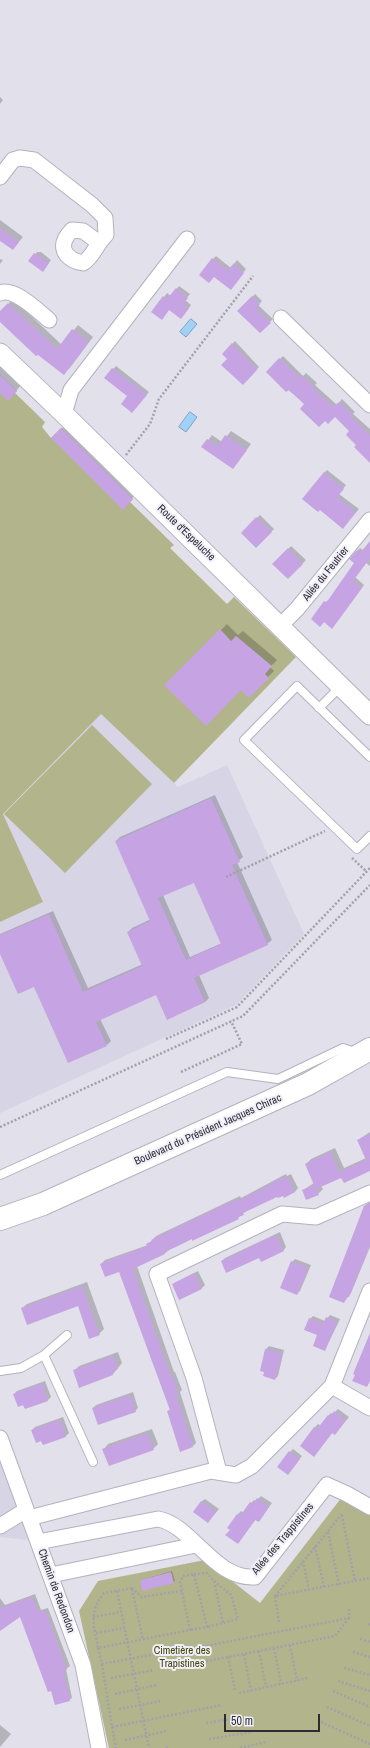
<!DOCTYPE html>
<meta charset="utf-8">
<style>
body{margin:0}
#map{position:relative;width:370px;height:1748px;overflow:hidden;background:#e2e0eb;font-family:"Archivo Narrow",sans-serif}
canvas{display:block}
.scale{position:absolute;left:224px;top:1714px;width:96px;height:18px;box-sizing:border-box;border:2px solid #2d2c30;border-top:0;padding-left:5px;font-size:12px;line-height:14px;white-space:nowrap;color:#2d2c30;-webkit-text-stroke:3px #f0eef8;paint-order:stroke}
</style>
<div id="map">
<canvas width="370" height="1748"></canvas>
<div class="scale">50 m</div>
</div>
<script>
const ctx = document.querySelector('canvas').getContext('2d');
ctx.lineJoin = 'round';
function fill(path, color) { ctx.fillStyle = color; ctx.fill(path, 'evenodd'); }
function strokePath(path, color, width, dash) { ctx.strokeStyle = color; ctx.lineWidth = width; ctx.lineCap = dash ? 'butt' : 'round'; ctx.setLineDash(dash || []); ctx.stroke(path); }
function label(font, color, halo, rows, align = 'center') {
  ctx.font = font + ' "Archivo Narrow",sans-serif'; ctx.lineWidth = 4; ctx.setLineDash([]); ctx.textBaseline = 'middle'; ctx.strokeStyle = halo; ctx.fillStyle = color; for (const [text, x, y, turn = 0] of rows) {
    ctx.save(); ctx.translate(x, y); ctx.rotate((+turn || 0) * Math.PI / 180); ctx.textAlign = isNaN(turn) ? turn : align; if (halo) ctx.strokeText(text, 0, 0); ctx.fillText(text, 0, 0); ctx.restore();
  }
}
const built = new Path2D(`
 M101,714L178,787L227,765L304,934L236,1005L0,1113V922L43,902L3,814Z
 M0,1460L11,1489L28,1540L0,1537Z`);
const green = new Path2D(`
 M0,375L17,391L15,393L45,422L42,427L51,438L61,428L133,499L130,502L174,545L170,548L227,604L234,597L296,657L174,783L101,714L3,814L43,902L0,922Z
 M92,725L152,784L65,873L4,814Z
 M342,1497L370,1513V1748H109L79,1611L98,1581L205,1560L260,1603Z`);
const water = new Path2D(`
 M191,319L197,324L186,337L180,332Z
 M190,412L197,417L186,432L179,427Z`);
const shadow = new Path2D(`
 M0,97L3,100L0,104Z
 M0,220L23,237L17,244L0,240Z
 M37,252H41L51,260L46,267L34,256Z
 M216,256L231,268L237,260L246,269L234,285L213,259Z
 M0,259L3,260L0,264Z
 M179,286L190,294L185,300L191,305L184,315L169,309L153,312L167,293L171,296Z
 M255,294L262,301L258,305L273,319L260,332L239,311Z
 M13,299L62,345L78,325L93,337L69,369L0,320V313Z
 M235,341L259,367L243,384L228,359L223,354Z
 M283,356L303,376L306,373L317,383L315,385L337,405L342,399L355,412L353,414L370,429V454L357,445L351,431L335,416L305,404L267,372Z
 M0,365L21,385L13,395L0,392Z
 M116,366L149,392L135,408L113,369Z
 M66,424L137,493L123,508L52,438Z
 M231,431L251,444L237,463L203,447L212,435L222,442Z
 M327,470L346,485L339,494L359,509L346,524L324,473Z
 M260,515L274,529L256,547L242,533Z
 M370,543V566L366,563L355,577L364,585L335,624L312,619L325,602L329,600L356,563L357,551L360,548L363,550Z
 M291,546L306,560L288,578L274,564Z
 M227,624L238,635L243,631L277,660L270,667L274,671L249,696L241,689L166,685Z
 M215,795L243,857L237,862L272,940L267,944L199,975L209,998L205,1002L167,1019L156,994L100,1019L111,1041L107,1045L35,985L0,952V934L53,911L88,988L143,964L128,932L132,928L151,919L116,841L120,837ZM194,881L222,943L190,957L163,895Z
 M370,1132V1170L342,1176L321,1186L323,1189L318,1194L303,1190L314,1183L306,1164L311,1159L335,1148L344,1168L366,1158L358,1140Z
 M286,1174L287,1176L291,1174L298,1188L295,1192L278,1195L247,1210L238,1218L177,1245L165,1253L137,1266L174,1372H175L182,1390L180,1392L196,1443L193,1446L168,1412L170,1409L120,1271L101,1264L105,1260L148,1245L156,1236L240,1196L241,1198Z
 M370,1202V1247L351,1293L344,1302L364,1206Z
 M280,1232L286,1247L283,1251L260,1256L222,1261L225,1258Z
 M295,1259L311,1265L300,1291L297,1294L292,1262Z
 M198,1271L205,1285L202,1288L173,1284Z
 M87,1282L104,1329L99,1334L78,1305L22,1308L27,1304Z
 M330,1315L340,1319L327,1346L324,1350L310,1319L313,1316L325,1321Z
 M269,1346L284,1350L278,1376L275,1379L266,1349Z
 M118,1352L122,1363L113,1374L74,1371L79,1366Z
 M45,1381L51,1397L48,1400L25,1408L14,1394L17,1391Z
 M133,1392L138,1408L135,1411L93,1408L96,1405Z
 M338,1409L349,1417L335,1434L333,1432L314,1456L301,1446L315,1427L318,1424L321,1426L328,1416L331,1413L333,1414Z
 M63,1417L69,1433L66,1436L43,1444L32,1430L35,1427Z
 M152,1429L158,1444L153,1449H104L108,1444Z
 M293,1449L302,1456L291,1470L290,1452Z
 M261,1496L272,1503L261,1518L256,1519L238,1543L229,1528L238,1514L241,1511L244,1513L251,1503L254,1500L256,1501Z
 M205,1499L219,1509L208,1522L201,1502Z
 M172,1571L175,1581L173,1583L141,1580Z
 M35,1594L41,1610L48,1608L70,1666L66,1669L72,1698L69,1700L52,1690L21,1615L0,1629V1598L5,1605Z
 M0,1725L11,1734L0,1747Z`);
const building = new Path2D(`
 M0,228L19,242L13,250L0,241Z
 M34,253L49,263L43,272L28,261Z
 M212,258L228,270L234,263L244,273L231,290L214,277L209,283L199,275Z
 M176,288L188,298L183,304L189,308L181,319L169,310L162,320L151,312L163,296L167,299Z
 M252,296L260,304L256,309L271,323L260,333L237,311Z
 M8,303L57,349L72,329L89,342L64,375L38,355L36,356L0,322V311Z
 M232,343L257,370L243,385L221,365L227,359L222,354Z
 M279,358L300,378L302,375L314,387L313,388L333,407L339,402L353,415L351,417L370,435V463L354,447L356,445L346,435L349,431L335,417L328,424L325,421L319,427L300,409L304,404L289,390L286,392L266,372Z
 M112,368L147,395L132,413L121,404L127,396L104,378Z
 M0,375L17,391L8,401L0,393Z
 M61,428L133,499L123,510L51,438Z
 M225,435L247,450L233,469L201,447L207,439L218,446Z
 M324,472L344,489L337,497L356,512L343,529L320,510L318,512L302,499Z
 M256,517L272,532L256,548L241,533Z
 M370,541V558L353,581L362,588L332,629L324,622L320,627L311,619L324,601L326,603L354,563L349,559L357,550L360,553Z
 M288,548L303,564L288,579L272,564Z
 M220,629L231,641L236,636L272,666L265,674L269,678L249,698L241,690L206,726L164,685Z
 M211,798L240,862L232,865L268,945L194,978L205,1002L167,1020L156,995L96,1022L107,1046L68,1063L34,987L18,994L0,954V935L49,914L83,992L142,966L127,932L150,921L115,841ZM194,883L221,944L186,960L158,898Z
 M370,1134V1171L344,1183L341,1178L316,1189L319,1195L306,1200L302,1190L314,1185L305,1164L330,1152L339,1172L366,1160L357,1140Z
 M282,1177L283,1179L288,1177L295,1192L284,1198L283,1196L278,1198L277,1197L243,1213L244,1215L238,1217L239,1219L192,1241V1239L178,1246L164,1252L165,1254L133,1269L170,1375H172L179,1394L176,1395L193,1447L180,1452L167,1411L170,1410L119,1272L105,1277L100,1264L147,1246L146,1244L152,1241L151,1240L236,1199L237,1201L272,1184L271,1183Z
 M370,1203V1245L349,1297H347L344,1303L329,1297L364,1206Z
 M276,1235L284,1251L261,1262L259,1258L226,1273L221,1261Z
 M291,1261L308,1268L297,1295L280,1288Z
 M194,1273L202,1289L179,1300L172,1284Z
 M82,1286L100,1335L89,1339L78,1306L27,1325L21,1308Z
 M326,1317L337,1322L325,1351L313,1346L317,1335L304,1330L309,1318L323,1324Z
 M370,1333V1381L367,1387L352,1381L355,1375L353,1374Z
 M265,1349L282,1353L275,1380L263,1376L264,1372L260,1371Z
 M113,1356L118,1369L112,1371L113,1375L79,1388L73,1370Z
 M42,1383L48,1401L25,1409L23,1405L18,1407L13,1394Z
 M130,1395L136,1412L98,1425L92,1408Z
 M334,1411L346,1420L335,1435L332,1433L314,1457L300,1446L314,1427L317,1429L328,1415L330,1417Z
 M60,1420L66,1437L43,1445L41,1441L36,1443L31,1430Z
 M147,1433L154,1450L109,1466L102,1449Z
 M289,1451L300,1459L288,1475L277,1467Z
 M257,1498L269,1507L259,1522L255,1520L238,1544L225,1535L230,1530L227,1528L237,1514L240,1516L250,1502L253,1504Z
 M201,1501L216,1512L208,1523L193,1512Z
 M171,1572L174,1583L142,1591L140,1580Z
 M32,1597L38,1612L45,1610L67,1670L63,1671L70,1701L55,1705L51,1691L48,1692L20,1617L0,1631V1608Z`);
const path = new Path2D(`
 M126,455L150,424L159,399L253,276
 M352,858L366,871
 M226,877L325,831
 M166,1039L237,1007L370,868
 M181,1072L242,1044L231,1021
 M0,1127L243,1016L370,885
 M342,1515L355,1582
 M328,1532L339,1585
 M315,1546L324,1587
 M303,1561L309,1590
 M194,1574L207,1573L214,1581L223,1623L207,1627
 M214,1581L231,1595L238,1619L223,1623
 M132,1588L141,1597L182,1591L190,1630L98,1648C94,1624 88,1613 104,1593Z
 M132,1589L143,1640
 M117,1591L149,1748
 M182,1591L180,1582L183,1576L194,1574L207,1627L190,1630
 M275,1596L342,1514
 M93,1617L121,1612
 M279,1622L275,1596L370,1578
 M368,1624L370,1625
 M96,1633L125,1628
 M360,1639L370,1642
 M290,1645L297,1681
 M98,1648L102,1664L161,1653
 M195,1648L349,1618V1609
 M274,1648L281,1684
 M259,1651L266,1687
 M353,1652L370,1657
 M244,1654L251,1691
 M228,1657L235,1690
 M202,1662L335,1636L348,1619
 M102,1664L112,1727L222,1705
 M344,1668L370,1675
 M111,1678L154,1670
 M338,1681L370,1691
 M333,1691L370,1707
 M239,1693L308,1678
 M115,1694L157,1685
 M327,1707L370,1726
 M119,1709L161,1701
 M321,1722L370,1744
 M206,1723L237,1718
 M112,1727L116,1748
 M209,1739L253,1732
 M125,1740L167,1731
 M166,1748L170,1747
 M240,1748L266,1742`);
const service = new Path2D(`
 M319,708L341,686
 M370,757L297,686L244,740L357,849L370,836
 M0,1175L227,1072L278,1079L343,1048L358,1053
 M44,1355L67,1335
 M0,1371L21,1368L44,1355L93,1462`);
const minor = new Path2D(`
 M0,177L13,160L20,158L34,160L92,205L105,218L106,235C96,244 94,256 83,263C63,259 57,245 72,230L83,231L98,242
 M0,293C14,287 38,311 49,320
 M281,318L370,405
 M64,414L71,390L187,239
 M280,626L297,609L370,520
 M332,1386L370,1408
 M0,1438L83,1665L99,1748
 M219,1472L194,1378L157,1274L282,1214L316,1217L370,1193
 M29,1518L211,1471L236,1475L252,1466L332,1386L370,1291
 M0,1526L26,1510
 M38,1542L158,1519C192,1525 214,1580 255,1577L327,1485L347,1494L370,1507
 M51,1575L196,1545`);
const tertiary = new Path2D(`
 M0,353L64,414L370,715`);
const secondary = new Path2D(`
 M0,1219L43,1204L308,1084L370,1049`);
const streetNames = [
 ["Route d'Espeluche",186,533,44],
 ["Allée du Feutrier",326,574,-51],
 ["Boulevard du Président Jacques Chirac",208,1130,-24],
 ["Allée des Trappistines",283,1539,-50],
 ["Chemin de Redondon",56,1591,70]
];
const parkNames = [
 ["Cimetière des",182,1651],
 ["Trapistines",182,1664]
];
fill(built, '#d7d4e6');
fill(green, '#b2b58b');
fill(water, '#a0d1f9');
strokePath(water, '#7ea0bd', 1);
fill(shadow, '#0003');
fill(building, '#c6a3e2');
strokePath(service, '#b4b2bc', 10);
strokePath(minor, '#b4b2bc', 17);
strokePath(tertiary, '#b4b2bc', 21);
strokePath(secondary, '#b4b2bc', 24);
strokePath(path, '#a2a0a9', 2.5, [2, 2]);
strokePath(service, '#fff', 8);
strokePath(minor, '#fff', 15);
strokePath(tertiary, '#fff', 19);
strokePath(secondary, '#fff', 22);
label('11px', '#2d2c30', '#f0eef8', streetNames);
label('11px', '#42430a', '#f0eef8', parkNames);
</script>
